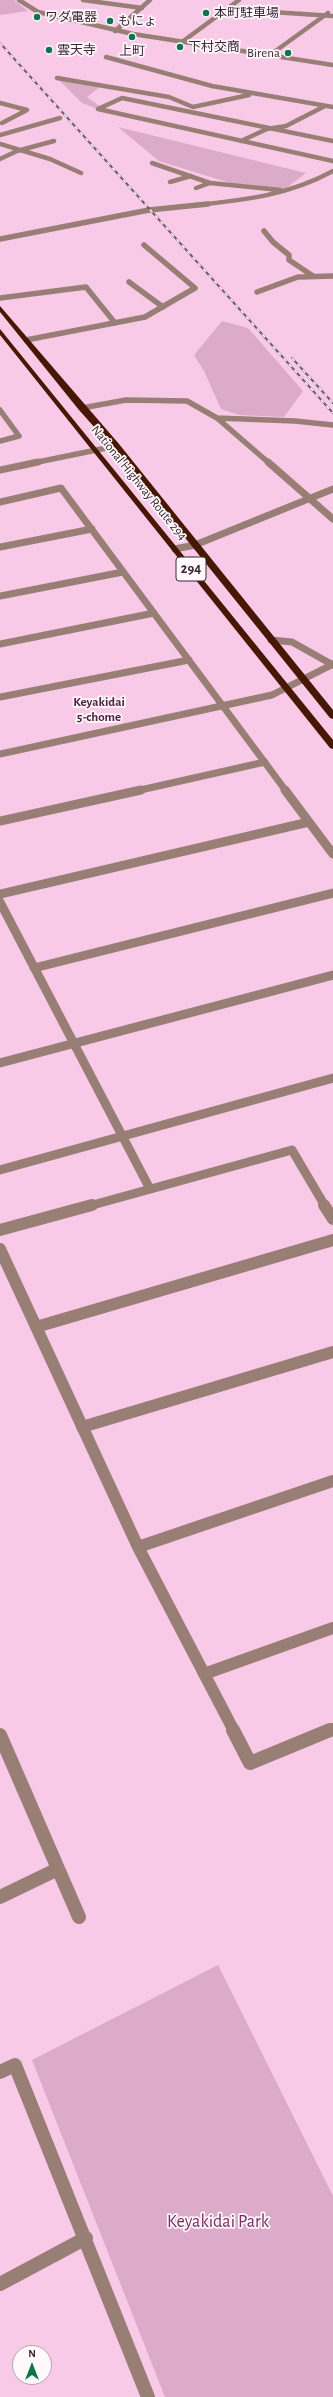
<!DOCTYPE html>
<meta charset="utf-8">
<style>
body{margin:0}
#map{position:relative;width:333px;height:2397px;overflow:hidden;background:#f8cae7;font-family:"Alegreya Sans",sans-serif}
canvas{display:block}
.north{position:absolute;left:12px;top:2345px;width:40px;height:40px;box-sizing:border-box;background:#fff9fc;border:1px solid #b1a5ac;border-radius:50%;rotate:0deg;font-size:11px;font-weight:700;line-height:16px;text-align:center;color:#3c2634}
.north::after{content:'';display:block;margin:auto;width:14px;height:18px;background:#0b754e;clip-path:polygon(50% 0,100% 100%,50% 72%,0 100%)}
</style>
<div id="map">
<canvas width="333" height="2397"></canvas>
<div class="north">N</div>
</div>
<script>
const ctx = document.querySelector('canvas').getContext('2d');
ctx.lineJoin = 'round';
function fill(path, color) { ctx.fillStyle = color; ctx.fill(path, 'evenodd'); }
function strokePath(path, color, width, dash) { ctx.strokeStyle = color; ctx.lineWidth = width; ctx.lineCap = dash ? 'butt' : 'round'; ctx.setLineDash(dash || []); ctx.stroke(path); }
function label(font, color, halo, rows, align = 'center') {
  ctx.font = font + ' "Alegreya Sans","Noto Sans JP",sans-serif'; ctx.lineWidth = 3.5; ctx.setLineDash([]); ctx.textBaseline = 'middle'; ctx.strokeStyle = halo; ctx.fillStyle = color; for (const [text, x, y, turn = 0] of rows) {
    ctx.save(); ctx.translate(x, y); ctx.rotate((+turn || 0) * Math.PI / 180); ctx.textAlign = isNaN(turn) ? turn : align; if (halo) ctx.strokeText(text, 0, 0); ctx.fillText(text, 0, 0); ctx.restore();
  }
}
const green = new Path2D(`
 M0,0H14L28,11L0,15Z
 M57,78L101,86L87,97L101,107L98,109L82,103Z
 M118,127L306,173L285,189L230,183L159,161Z
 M222,321L248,328L303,391L284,417L239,415L221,409L204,371L194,355Z
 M218,1965L333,2196V2397H165L32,2060Z`);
const minorFar5 = new Path2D(`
 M19,0L38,12L133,34L333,65
 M83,0L142,8
 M226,9L333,16
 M115,31L150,0
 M182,42L239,0
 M270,55L328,13
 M106,57L212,86L333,107
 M57,78L169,97L193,107L249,95
 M0,103L27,110L2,123
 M98,109L122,98L333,141
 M98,109L333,161
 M0,135L60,118
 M241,141L267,129L286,126L325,106
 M0,144L50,159L81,173
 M0,159L17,151L54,141
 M152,163L210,183L280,190
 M170,182L191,176
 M196,188L210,183
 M196,205C245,200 290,195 333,171`);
const minorFar4 = new Path2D(`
 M264,231L273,242L289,255V260L313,276
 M0,239L149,210L208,204
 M129,282L163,307
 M257,292L298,277L333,276
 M0,298L86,287L115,323
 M26,340L145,317L195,288L144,245
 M82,408L126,400L187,401L217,418L269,463
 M0,410L19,436L0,441
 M217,418L295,421L333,425
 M33,463L116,446`);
const minorFar3 = new Path2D(`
 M268,462L333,519
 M0,470L38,462
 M0,502L61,488L286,791
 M0,547L92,529
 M175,549L195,545L333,489
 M0,596L123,572
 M271,640L292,642L333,665
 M0,644L154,613
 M0,697L189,660
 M0,754L272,695L333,664
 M136,791L265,762`);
const minorFar2 = new Path2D(`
 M285,790L333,854
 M0,821L141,790
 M0,894L309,822
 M0,902L150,1189
 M34,968L333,893
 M0,1063L333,975
 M0,1170L333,1078
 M89,1206L292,1150L325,1206`);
const minorFar1 = new Path2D(`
 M324,1205L333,1219
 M0,1230L92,1205
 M0,1249L138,1547L234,1731
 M36,1327L333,1240
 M82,1427L333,1352
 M138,1547L333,1481
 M204,1674L333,1628
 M327,1731L333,1729`);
const minor = new Path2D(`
 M233,1730L250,1763L330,1730
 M0,1735L79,1917
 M0,1897L58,1869
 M0,2072L15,2065L148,2397
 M0,2284L86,2238`);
const highway = new Path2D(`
 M0,306L119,444L333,710V719L330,718L113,448L79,410L0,312Z
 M0,329L333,740V749L330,748L0,335Z`);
const rail = new Path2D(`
 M0,43L333,413
 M292,358L333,403`);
const markers = [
 [206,13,4,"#0b754e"],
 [37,17,4,"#0b754e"],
 [110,21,4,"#0b754e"],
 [132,37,4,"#0b754e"],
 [180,47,4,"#0b754e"],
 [49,50,4,"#0b754e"],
 [288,53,4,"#0b754e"]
];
const farPoinames = [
 ["本町駐車場",214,13],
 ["ワダ電器",45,17],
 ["もにょ",118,21],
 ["下村交商",188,47],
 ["雲天寺",57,50],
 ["上町",132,51,"center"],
 ["Birena",280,53,"right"]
];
const farStreetnames = [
 ["National Highway Route 294",139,483,51]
];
const farNeighbourhoodnames = [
 ["Keyakidai",99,702],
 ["5-chome",99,717]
];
const shields = [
 [191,569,30]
];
const shieldNames = [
 ["294",191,569]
];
const nearParknames = [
 ["Keyakidai Park",218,2222]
];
fill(green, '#ddabca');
strokePath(minorFar5, '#987e74', 4.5);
strokePath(minorFar4, '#987e74', 5.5);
strokePath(minorFar3, '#987e74', 7);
strokePath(minorFar2, '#987e74', 9);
strokePath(minorFar1, '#987e74', 12);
strokePath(minor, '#987e74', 14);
fill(highway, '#481704');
strokePath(rail, '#76596c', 2);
strokePath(rail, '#fff9fc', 1.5, [4]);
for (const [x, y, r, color] of markers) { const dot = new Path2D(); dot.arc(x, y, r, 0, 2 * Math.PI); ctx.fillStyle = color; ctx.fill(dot); strokePath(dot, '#fff9fc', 1.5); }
label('13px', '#3c2634', '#fff9fc', farPoinames, 'left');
label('13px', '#3c2634', '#fff9fc', farStreetnames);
label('bold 13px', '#512342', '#fff9fc', farNeighbourhoodnames);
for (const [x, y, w] of shields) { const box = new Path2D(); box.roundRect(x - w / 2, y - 12, w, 24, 3); ctx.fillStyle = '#fff9fc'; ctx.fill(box); strokePath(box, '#3c2634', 1); }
label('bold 14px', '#3c2634', null, shieldNames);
label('18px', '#782961', '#fff9fc', nearParknames);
</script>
